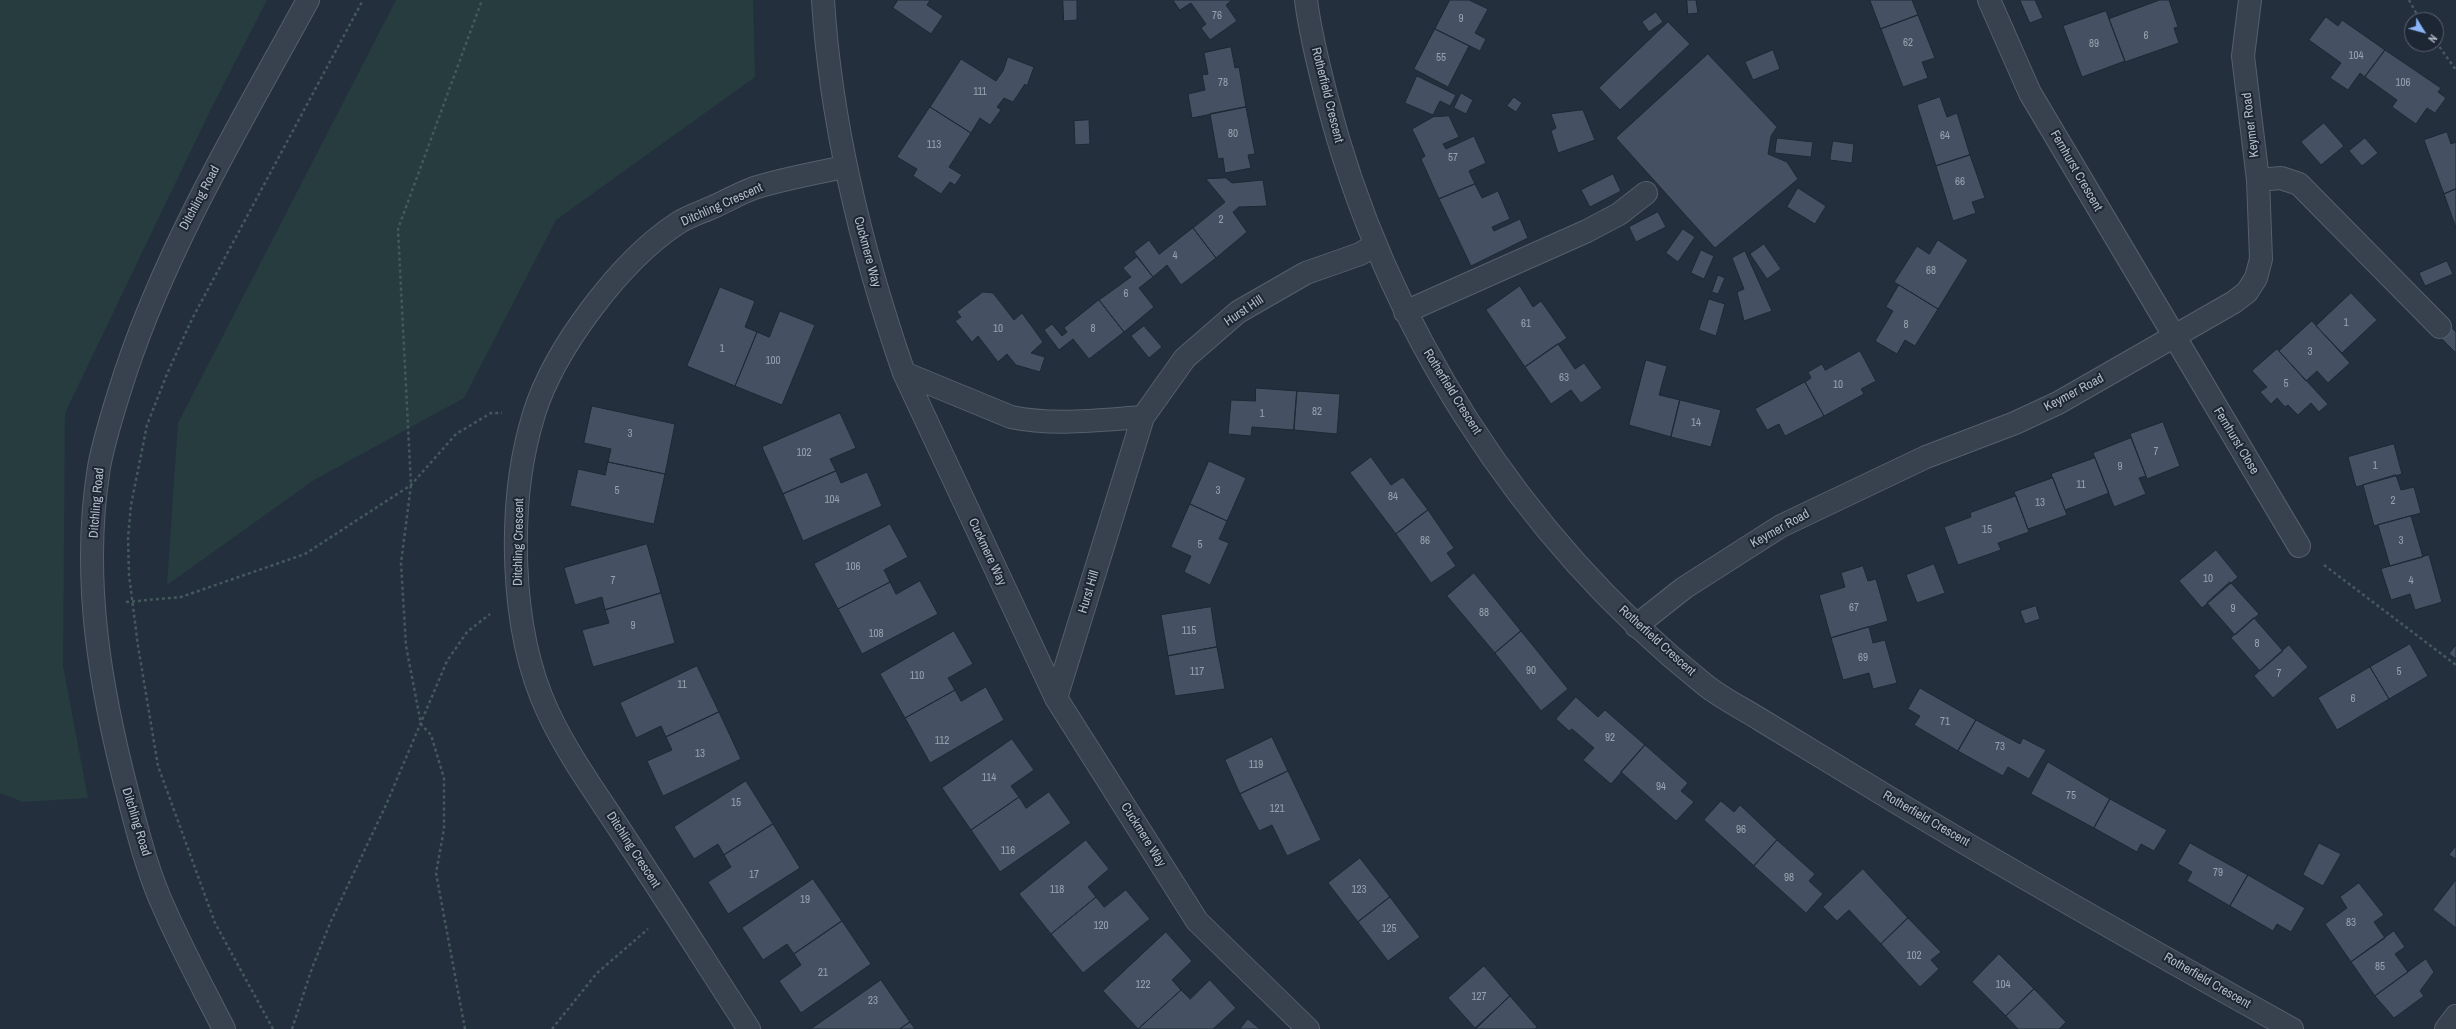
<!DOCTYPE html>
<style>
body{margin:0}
#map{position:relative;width:2456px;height:1029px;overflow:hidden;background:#242f3e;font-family:"Archivo Narrow",sans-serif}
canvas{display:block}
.north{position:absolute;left:2404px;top:12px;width:40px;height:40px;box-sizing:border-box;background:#1d2633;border:1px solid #59626f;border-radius:50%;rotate:127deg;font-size:11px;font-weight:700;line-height:16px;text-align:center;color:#b4bcc9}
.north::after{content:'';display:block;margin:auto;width:14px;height:18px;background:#8ab4f8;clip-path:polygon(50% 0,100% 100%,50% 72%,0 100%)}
</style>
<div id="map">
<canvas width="2456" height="1029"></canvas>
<div class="north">N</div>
</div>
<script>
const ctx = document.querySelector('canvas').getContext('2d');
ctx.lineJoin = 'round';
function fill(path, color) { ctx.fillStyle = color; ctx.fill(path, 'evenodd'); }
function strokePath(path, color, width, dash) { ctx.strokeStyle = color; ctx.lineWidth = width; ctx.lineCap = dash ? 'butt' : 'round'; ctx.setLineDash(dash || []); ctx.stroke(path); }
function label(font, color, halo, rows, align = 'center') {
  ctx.font = font + ' "Archivo Narrow",sans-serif'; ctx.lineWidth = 4; ctx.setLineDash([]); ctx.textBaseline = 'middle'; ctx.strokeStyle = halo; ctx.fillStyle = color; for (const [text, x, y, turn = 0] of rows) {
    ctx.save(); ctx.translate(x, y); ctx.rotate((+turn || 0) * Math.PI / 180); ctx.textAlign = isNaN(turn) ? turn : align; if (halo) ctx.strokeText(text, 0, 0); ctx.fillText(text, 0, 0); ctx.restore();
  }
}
const green = new Path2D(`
 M0,0H267L209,113L65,413L63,666L88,798L23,802L0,793Z
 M396,0H753L755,77L556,220L464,398L314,480L167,585L178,423Z`);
const building = new Path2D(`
 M898,0H930L927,5L943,16L931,34L893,8Z
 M1063,0H1077V20L1064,21Z
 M1173,0H1232L1226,5L1237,21L1210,40L1201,28L1206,24L1191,3L1180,10Z
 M1450,0H1469L1488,9L1475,33L1486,39L1480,51L1435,29Z
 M1687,0H1696L1698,13L1688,14Z
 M1870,0H1912L1918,15L1881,29Z
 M2020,0H2035L2043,18L2030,23Z
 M2160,0H2169L2178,27L2174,28L2179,43L2125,62L2109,19Z
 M2106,11L2125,61L2082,77L2063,26Z
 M1656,12L1663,22L1649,32L1642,22Z
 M1918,15L1935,58L1922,62L1928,78L1903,87L1881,29Z
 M2326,17L2338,26L2342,20L2385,50L2365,77L2360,73L2348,90L2330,78L2341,63L2309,40Z
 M1668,22L1690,44L1620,110L1599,88Z
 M1435,29L1469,46L1448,87L1414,69Z
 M1231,47L1235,68L1239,67L1246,107L1192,118L1188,94L1205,90L1202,75L1208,74L1204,53Z
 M1773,50L1780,69L1753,80L1745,62Z
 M2385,50L2441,88L2438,92L2446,98L2435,113L2427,108L2416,124L2392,107L2397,100L2365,77Z
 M1708,54L1777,127L1771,136L1768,154L1787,162L1798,179L1715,248L1616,138Z
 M1008,57L1034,67L1027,86L1025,84L1013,102L1004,98L997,107L1001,110L990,125L980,118L971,133L930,107L961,59L996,81L1003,71Z
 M1417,76L1456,95L1450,106L1440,101L1433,115L1405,103Z
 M1461,93L1473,100L1466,114L1454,108Z
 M1514,97L1522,103L1516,112L1507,106Z
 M1940,97L1947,117L1957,113L1970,155L1936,166L1917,105Z
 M930,107L971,133L949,167L962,175L955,185L950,182L941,194L913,176L917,169L897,157Z
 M1246,107L1255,154L1248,155L1251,168L1225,173L1223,158L1218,159L1210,114Z
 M1583,110L1595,140L1558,153L1551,131L1556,128L1551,114Z
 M1449,116L1459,137L1443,144L1446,149L1474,136L1486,163L1469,171L1475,184L1439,199L1421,159L1425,156L1412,129L1433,117Z
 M1089,120L1090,144L1075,145L1074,121Z
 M2324,123L2344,146L2321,165L2301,142Z
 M2447,132L2451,144L2456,142V189L2444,194L2424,140Z
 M1777,138L1813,142L1811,157L1775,153Z
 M2365,138L2378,153L2362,166L2349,151Z
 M1833,141L1854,144L1852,163L1830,160Z
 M1970,155L1985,198L1972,202L1976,213L1953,221L1936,166Z
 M1613,174L1621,191L1590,207L1581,190Z
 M1226,178L1232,183L1263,180L1267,206L1239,207L1233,212L1247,232L1216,258L1193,228L1225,202L1206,179Z
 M1475,184L1482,198L1498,191L1510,219L1492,227L1494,231L1520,219L1528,238L1471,266L1439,199Z
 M1798,188L1826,206L1815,224L1787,207Z
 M2456,189V228L2444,194Z
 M1658,212L1666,227L1636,242L1629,227Z
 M1193,228L1216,258L1181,285L1167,265L1153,277L1134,252L1149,240L1159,254Z
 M1683,229L1695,237L1678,262L1666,253Z
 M1938,240L1968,260L1938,309L1894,282L1917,246L1929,254Z
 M1764,244L1781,269L1767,279L1750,254Z
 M1701,250L1714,256L1704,279L1691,273Z
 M1745,251L1772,311L1744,321L1737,292L1744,289L1732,258Z
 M1137,257L1153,277L1139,288L1154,307L1124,332L1099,300L1131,277L1123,268Z
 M2447,261L2453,274L2425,286L2419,273Z
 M1718,275L1725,278L1718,294L1712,292Z
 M1899,285L1938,309L1915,346L1905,340L1897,354L1875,341L1893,311L1886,307Z
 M1520,286L1533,307L1541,301L1567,338L1525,367L1486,310Z
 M720,287L755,301L745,327L757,332L735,386L687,366Z
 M983,292L993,293L1014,320L1022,313L1043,342L1031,353L1045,357L1040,372L1016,365L1007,354L998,362L978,336L972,342L955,321L961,317L957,312Z
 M2351,293L2377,320L2342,353L2316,326Z
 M1709,299L1725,304L1716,336L1699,330Z
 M1099,300L1124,332L1089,359L1073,339L1059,350L1044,330L1052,324L1062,336L1067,332L1064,328Z
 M780,311L815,325L782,405L735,386L757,332L769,337Z
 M2312,321L2350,363L2328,383L2317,371L2306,381L2279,351Z
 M2446,322L2456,332V353L2435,332Z
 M1144,326L1162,347L1149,358L1131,336Z
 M1558,344L1575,369L1584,363L1602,388L1581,403L1571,390L1551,404L1525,367Z
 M2277,349L2328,404L2319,412L2311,403L2298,415L2288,405L2285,407L2277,398L2271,404L2260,392L2267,387L2252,371Z
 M1860,351L1876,381L1861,389L1864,394L1824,416L1805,382L1811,378L1808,372L1822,364L1825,370Z
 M1646,360L1667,366L1659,395L1680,400L1671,437L1629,425Z
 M1805,382L1824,416L1785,436L1779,424L1767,430L1755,409Z
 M1256,388L1297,391L1294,430L1252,427L1251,436L1228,434L1231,400L1255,401Z
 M1297,391L1340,394L1337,434L1294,430Z
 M1680,400L1721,410L1711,447L1671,437Z
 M592,406L675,424L665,474L608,462L611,449L584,443Z
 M840,413L856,448L830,459L836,471L783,494L762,447Z
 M2163,422L2180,466L2147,479L2130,434Z
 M2131,438L2146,476L2139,478L2146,494L2114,507L2093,453Z
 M2394,444L2402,474L2356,487L2348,457Z
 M1371,457L1391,485L1403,477L1428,510L1396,534L1350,473Z
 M2095,458L2109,493L2065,510L2051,474Z
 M1209,461L1246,478L1227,521L1190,504Z
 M608,462L665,474L654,524L570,506L578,469L605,475Z
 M836,471L841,483L867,472L882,506L803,541L783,494Z
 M2396,475L2401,490L2414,487L2421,513L2374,526L2363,485Z
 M2053,478L2067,515L2028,529L2014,492Z
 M2016,496L2029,532L1998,543L2001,550L1958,565L1944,527L1971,517L1970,513Z
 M1190,504L1227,521L1219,539L1229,543L1210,585L1184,572L1191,556L1171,547Z
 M1428,510L1454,548L1447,553L1456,566L1431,583L1396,534Z
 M2411,516L2423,557L2390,566L2378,525Z
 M890,524L908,557L884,570L890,582L838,609L814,564Z
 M647,544L661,593L605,610L602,597L575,605L564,568Z
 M2216,550L2238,577L2202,608L2179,581Z
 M2429,555L2442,602L2415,610L2410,594L2391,600L2381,569Z
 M1934,564L1945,593L1917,603L1906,575Z
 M1863,566L1868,581L1876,579L1888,621L1831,638L1819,595L1845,587L1841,573Z
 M1474,573L1521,631L1495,653L1447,596Z
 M920,581L938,614L862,654L838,609L890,582L896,594Z
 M2230,582L2259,614L2235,635L2207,603Z
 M661,593L675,643L593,667L582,630L609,623L605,610Z
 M2036,606L2040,619L2025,624L2020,611Z
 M1211,607L1217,647L1168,656L1161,615Z
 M2254,618L2283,651L2260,671L2231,638Z
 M1869,627L1873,643L1885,640L1897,683L1873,689L1869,673L1843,680L1831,638Z
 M954,631L973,664L948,678L955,690L905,718L880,674Z
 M1521,631L1568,689L1541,711L1495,653Z
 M2410,644L2428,676L2389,699L2370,667Z
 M2289,645L2308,667L2273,698L2254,676Z
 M2456,645V659L2449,654Z
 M1217,647L1225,689L1175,696L1168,656Z
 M697,666L719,712L666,737L661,726L636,738L620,703Z
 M2370,667L2389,699L2337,730L2318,698Z
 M986,687L1004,720L930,763L905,718L955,690L961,701Z
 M1920,688L1976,720L1958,751L1914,725L1920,716L1908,709Z
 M1576,697L1598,717L1605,710L1645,745L1611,784L1583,760L1594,748L1572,729L1569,731L1556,719Z
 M719,712L741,759L663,796L647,761L672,750L666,737Z
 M1976,720L2020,744L2023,738L2046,750L2029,779L2008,767L2003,776L1958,751Z
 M1272,737L1288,771L1240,794L1225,760Z
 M1012,739L1034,770L1011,786L1019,797L971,830L942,788Z
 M1645,745L1688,783L1681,791L1694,802L1676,821L1621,772Z
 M2048,762L2110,799L2094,828L2031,794Z
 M1288,771L1321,840L1287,856L1272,825L1259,831L1240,794Z
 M746,781L773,824L724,855L718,844L694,859L674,827Z
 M1049,792L1071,823L1000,872L971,830L1019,797L1026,808Z
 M2110,799L2167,830L2154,851L2141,844L2137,852L2094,828Z
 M1721,801L1734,812L1740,805L1777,840L1754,866L1704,820Z
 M773,824L800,868L728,914L708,882L731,867L724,855Z
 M1086,840L1109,869L1088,887L1096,897L1051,934L1019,894Z
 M1777,840L1815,874L1809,881L1823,894L1806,913L1754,866Z
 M2190,843L2248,875L2230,906L2187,881L2192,872L2178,864Z
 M2319,843L2341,854L2323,886L2303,875Z
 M2456,846V859L2449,855Z
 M1360,858L1390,897L1358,922L1328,883Z
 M1863,869L1908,918L1881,944L1849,910L1837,921L1823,907Z
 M2248,875L2305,908L2291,932L2277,924L2273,931L2230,906Z
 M813,879L842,921L794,954L787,944L763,960L742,928Z
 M2456,880V928L2433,910Z
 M2359,883L2384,915L2374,922L2385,938L2351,962L2325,924L2347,908L2340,897Z
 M1126,890L1150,919L1083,973L1051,934L1096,897L1104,907Z
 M1390,897L1420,937L1388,961L1358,922Z
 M1908,918L1941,952L1931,960L1939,969L1920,987L1881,944Z
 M842,921L871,964L801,1013L779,981L801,965L794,954Z
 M2394,931L2405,947L2395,954L2408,972L2375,996L2351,962Z
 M1166,932L1192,961L1172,980L1181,990L1138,1029L1103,991Z
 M1999,954L2034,989L2006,1016L1972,982Z
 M2426,959L2434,972L2420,991L2424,996L2394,1018L2375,996Z
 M1484,966L1510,996L1475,1028L1448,998Z
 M881,980L910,1022L900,1029H811Z
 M1210,980L1236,1008L1213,1029H1138L1181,990L1190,999Z
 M2034,989L2066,1022L2059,1029H2018L2006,1016Z
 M1510,996L1537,1027L1535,1029H1476Z
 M1248,1019L1260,1029H1240Z
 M910,1022L915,1029H900Z`);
const path = new Path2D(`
 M2409,0L2420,20
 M2436,42L2456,70
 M2324,565L2456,665
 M126,602L181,597L305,554L411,485L456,434L491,413H502
 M273,1029L215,923L158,766L138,646L129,575L128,538L131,505L147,425L167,374L192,319L363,0
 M292,1029L312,968L331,921L386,805L447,661L467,632L490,614
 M465,1029L436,873L444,829V778L431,735L421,724L406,646L401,563L411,485L398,229L482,0
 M552,1029L597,973L648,929`);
const minor = new Path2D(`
 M823,0C831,127 862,252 904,373L1056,698L1197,921L1308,1029
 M1306,0C1310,32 1318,64 1326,95C1384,324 1519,536 1704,684C1721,698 1742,708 1761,720C1795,741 1829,761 1863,782C2004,868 2148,949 2292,1029
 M1989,0L2030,93L2299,546
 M2258,180L2281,178L2299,184L2440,327
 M1405,312L1587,231L1619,214L1646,193
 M904,373L1011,417C1054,426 1099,420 1143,417
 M1636,626L1684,588L1781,526L1926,457L2015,423L2058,403L2234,302L2247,292L2256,278L2261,259L2258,180L2243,56L2250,0
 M1056,698L1143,417L1185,358L1238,312L1306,273L1360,254L1375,245
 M224,1029C204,990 183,951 165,910C148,874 138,833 128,795C100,688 81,577 99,467C105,435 116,402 126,371C170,240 242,121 308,0
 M749,1029C708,966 668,902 626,839C599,797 569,757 548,712C509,629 507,501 534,414C554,349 621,260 678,223C689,216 702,212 713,207C727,201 740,193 754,188C783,179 814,173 845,167
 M2446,1029L2456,1016`);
const numberNames = [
 ["76",1217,16],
 ["9",1461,19],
 ["6",2146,36],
 ["62",1908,43],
 ["89",2094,44],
 ["104",2356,56],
 ["55",1441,58],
 ["78",1223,83],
 ["106",2403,83],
 ["111",980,92],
 ["80",1233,134],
 ["64",1945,136],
 ["113",934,145],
 ["57",1453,158],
 ["66",1960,182],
 ["2",1221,220],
 ["4",1175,256],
 ["68",1931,271],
 ["6",1126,294],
 ["1",2346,323],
 ["61",1526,324],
 ["8",1906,325],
 ["10",998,329],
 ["8",1093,329],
 ["1",722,349],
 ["3",2310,352],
 ["100",773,361],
 ["63",1564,378],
 ["5",2286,384],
 ["10",1838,385],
 ["82",1317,412],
 ["1",1262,414],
 ["14",1696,423],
 ["3",630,434],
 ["7",2156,452],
 ["102",804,453],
 ["1",2375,466],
 ["9",2120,467],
 ["11",2081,485],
 ["5",617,491],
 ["3",1218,491],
 ["84",1393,497],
 ["104",832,500],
 ["2",2393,501],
 ["13",2040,503],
 ["15",1987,530],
 ["86",1425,541],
 ["3",2401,541],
 ["5",1200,545],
 ["106",853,567],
 ["10",2208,579],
 ["7",613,581],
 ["4",2411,581],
 ["67",1854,608],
 ["9",2233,609],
 ["88",1484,613],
 ["9",633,626],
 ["115",1189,631],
 ["108",876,634],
 ["8",2257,644],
 ["69",1863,658],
 ["90",1531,671],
 ["117",1197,672],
 ["5",2399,672],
 ["7",2279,674],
 ["110",917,676],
 ["11",682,685],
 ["6",2353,699],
 ["71",1945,722],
 ["92",1610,738],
 ["112",942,741],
 ["73",2000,747],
 ["13",700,754],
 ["119",1256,765],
 ["114",989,778],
 ["94",1661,787],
 ["75",2071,796],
 ["15",736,803],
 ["121",1277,809],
 ["96",1741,830],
 ["116",1008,851],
 ["79",2218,873],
 ["17",754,875],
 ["98",1789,878],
 ["118",1057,890],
 ["123",1359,890],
 ["19",805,900],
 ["83",2351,923],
 ["120",1101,926],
 ["125",1389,929],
 ["102",1914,956],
 ["85",2380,967],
 ["21",823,973],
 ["122",1143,985],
 ["104",2003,985],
 ["127",1479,997],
 ["23",873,1001]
];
const streetNames = [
 ["Rotherfield Crescent",1327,95,76],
 ["Keymer Road",2251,125,-97],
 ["Fernhurst Crescent",2076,171,60],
 ["Ditchling Road",200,198,-62],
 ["Ditchling Crescent",722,205,-24],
 ["Cuckmere Way",867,252,75],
 ["Hurst Hill",1244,311,-34],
 ["Rotherfield Crescent",1452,392,58],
 ["Keymer Road",2074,393,-28],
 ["Fernhurst Close",2236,441,59],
 ["Ditchling Road",97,503,-85],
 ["Keymer Road",1780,529,-29],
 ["Ditchling Crescent",519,542,-89],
 ["Cuckmere Way",987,552,65],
 ["Hurst Hill",1089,592,-73],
 ["Rotherfield Crescent",1657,641,42],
 ["Rotherfield Crescent",1926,819,30],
 ["Ditchling Road",136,822,73],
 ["Cuckmere Way",1143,835,58],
 ["Ditchling Crescent",633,850,57],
 ["Rotherfield Crescent",2207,981,30]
];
fill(green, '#263c3f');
fill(building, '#455162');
strokePath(building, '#1f2835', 1);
strokePath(minor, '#565f6c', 24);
strokePath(path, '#44595c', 2.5, [3, 3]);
strokePath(minor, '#38414e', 22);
label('11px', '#98a1af', null, numberNames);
label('13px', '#b4bcc9', '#1d2633', streetNames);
</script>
